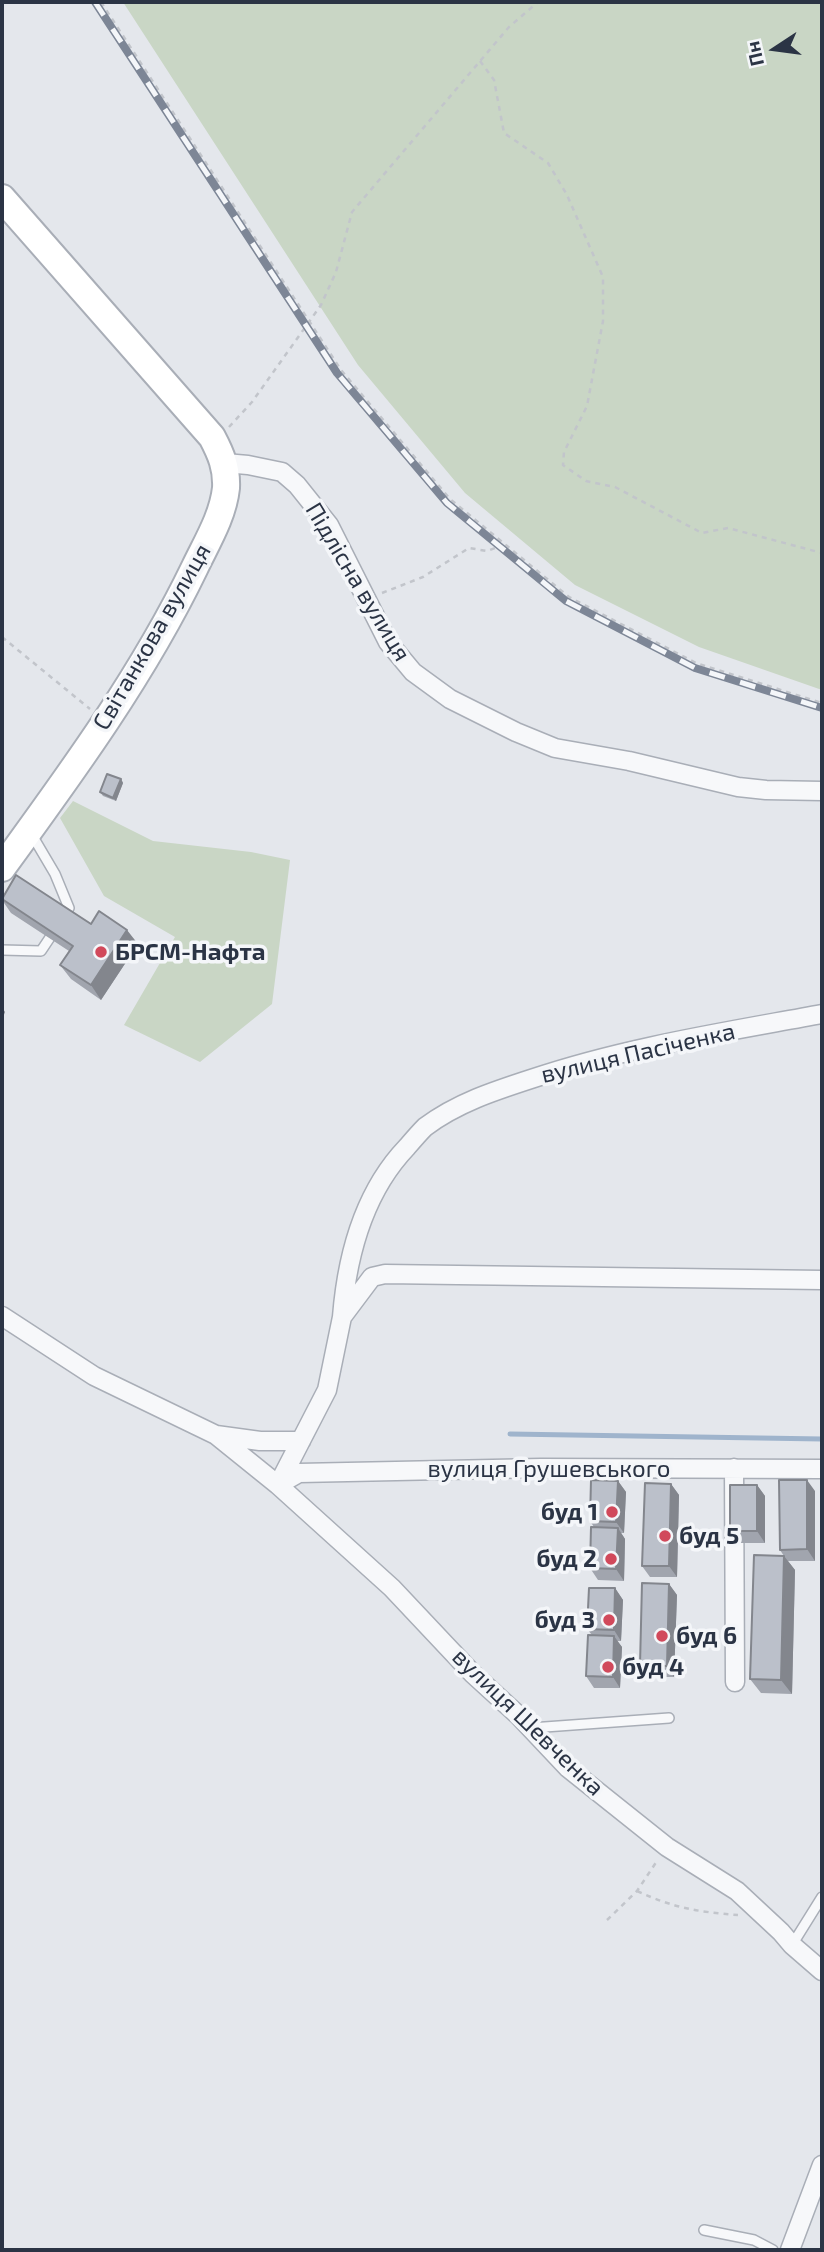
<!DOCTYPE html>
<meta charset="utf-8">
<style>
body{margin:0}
#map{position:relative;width:824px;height:2252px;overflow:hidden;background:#e4e7ec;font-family:"Exo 2",sans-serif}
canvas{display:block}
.frame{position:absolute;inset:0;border:4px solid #2b3445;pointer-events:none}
.north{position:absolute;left:740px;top:14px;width:70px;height:70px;-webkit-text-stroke:5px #f4f6f9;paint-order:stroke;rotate:257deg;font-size:19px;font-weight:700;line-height:28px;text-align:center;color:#2b3445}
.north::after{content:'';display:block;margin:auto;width:24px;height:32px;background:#2b3445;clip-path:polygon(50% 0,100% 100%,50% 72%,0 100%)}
</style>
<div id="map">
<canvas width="824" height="2252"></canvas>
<div class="frame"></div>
<div class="north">Пн</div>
</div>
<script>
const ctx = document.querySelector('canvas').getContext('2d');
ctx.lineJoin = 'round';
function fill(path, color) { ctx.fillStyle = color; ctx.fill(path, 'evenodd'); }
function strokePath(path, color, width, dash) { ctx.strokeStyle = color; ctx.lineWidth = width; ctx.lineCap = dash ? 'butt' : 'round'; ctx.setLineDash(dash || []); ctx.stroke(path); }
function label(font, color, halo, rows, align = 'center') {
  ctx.font = font + ' "Exo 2",sans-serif'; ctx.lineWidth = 7; ctx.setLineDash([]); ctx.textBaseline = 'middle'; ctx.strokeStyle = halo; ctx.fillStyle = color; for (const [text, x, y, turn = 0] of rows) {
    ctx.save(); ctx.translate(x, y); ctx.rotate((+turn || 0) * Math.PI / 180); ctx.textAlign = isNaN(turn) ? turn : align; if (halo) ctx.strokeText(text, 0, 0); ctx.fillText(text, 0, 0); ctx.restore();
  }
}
const green = new Path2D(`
 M123,2H822V690L699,647L575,585L465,493L358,365Z
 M73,801L153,841L251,852L290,860L272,1004L200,1062L124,1025L175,937L104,896L60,818Z`);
const stream = new Path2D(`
 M510,1434L822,1439`);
const path = new Path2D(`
 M101,2L341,370L450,499L569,597L696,663L822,703
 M480,61L494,80L504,133L548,163L567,195L603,277V321L587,406L564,452L563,465L586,481L615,487L702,533L728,528L822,553
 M229,427L252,402L321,305L336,272L352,212L509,27L538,2
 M382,593L423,577L469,548L487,551L503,545
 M2,637L90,709
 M637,1891C674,1908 698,1912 738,1915
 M607,1920L637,1891L657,1861`);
const lane = new Path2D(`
 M32,835L55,874L69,908L63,918
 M2,950L41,951L55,930
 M531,1728L669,1718
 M792,1945L822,1897
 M704,2230L754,2240L773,2250`);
const street = new Path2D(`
 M225,463L248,465L282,472L297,485L329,525L388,642L413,672L450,699L516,732L555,748L629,761L738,787L766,790L822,791
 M2,1316L94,1376L216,1435L278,1485L392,1588L473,1674L519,1716L568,1768L667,1847L737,1891L781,1932L792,1945L822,1971
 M342,1317C347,1255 363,1193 407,1147C413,1140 419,1133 425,1127C457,1103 494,1091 531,1079C626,1047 725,1032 822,1014
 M216,1435L260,1441H301
 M734,1468L735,1682
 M278,1485L327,1390L342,1317L372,1277L385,1274L822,1280
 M278,1485L299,1473L541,1468L822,1469
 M790,2250L822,2165`);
const secondary = new Path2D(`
 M2,198L212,437C221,454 227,468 226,488C223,516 207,542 195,567C143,675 72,772 2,868`);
const rail = new Path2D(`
 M95,2L337,373L447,503L566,601L695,668L822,708`);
const wall = new Path2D(`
 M121,779L123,783L116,801L103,796L100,792Z
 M2,900L91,924L138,944L101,1000L71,979L60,965L69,951L11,913Z
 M618,1481L626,1492L624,1533H621L625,1539L624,1581L598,1580L590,1568L594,1527L590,1521Z
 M671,1484L679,1495L677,1577H650L642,1566Z
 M757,1485L765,1496V1543H738L730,1531Z
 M815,1491V1561H788L795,1570L792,1694L761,1693L750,1679L784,1556L780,1550Z
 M669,1584L677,1595L674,1677H648L640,1665Z
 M615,1588L623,1600L621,1641H617L622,1647L620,1688H594L586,1676L592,1635L587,1629Z`);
const shadedWall = new Path2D(`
 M121,779L123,783L116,801L113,798Z
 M127,930L138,944L101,1000L91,985Z
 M2,1007L5,1012L2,1020Z
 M807,1480L815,1491V1561L807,1549Z
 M618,1481L626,1492L624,1533L616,1522Z
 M671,1484L679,1495L677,1577L669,1566Z
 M757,1485L765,1496V1543L757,1531Z
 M618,1528L625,1539L624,1581L616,1569Z
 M784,1556L795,1570L792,1694L781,1680Z
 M669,1584L677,1595L674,1677L667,1666Z
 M615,1588L623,1600L621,1641L614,1630Z
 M614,1636L622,1647L620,1688L613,1677Z`);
const building = new Path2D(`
 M107,774L121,779L113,798L100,792Z
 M16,875L91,924L99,911L127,930L91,985L60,965L73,946L2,899Z
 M591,1480L618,1481L616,1522L590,1521Z
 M779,1480H807V1549L780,1550Z
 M645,1483L671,1484L669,1566H642Z
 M730,1485H757V1531H730Z
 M591,1527L618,1528L616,1569L590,1568Z
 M754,1555L784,1556L781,1680L750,1679Z
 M642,1583L669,1584L667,1666L640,1665Z
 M589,1588H615L614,1630L587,1629Z
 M588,1635L614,1636L613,1677L586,1676Z`);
const markers = [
 [101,952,7,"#d1495b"],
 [612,1512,7,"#d1495b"],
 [665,1536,7,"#d1495b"],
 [611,1559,7,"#d1495b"],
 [609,1620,7,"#d1495b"],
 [662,1636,7,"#d1495b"],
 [608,1667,7,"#d1495b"]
];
const streetNames = [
 ["Підлісна вулиця",358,582,59],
 ["Світанкова вулиця",152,637,-60],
 ["вулиця Пасіченка",638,1053,-13],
 ["вулиця Грушевського",549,1469],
 ["вулиця Шевченка",528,1722,44]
];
const poiNames = [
 ["БРСМ-Нафта",115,952],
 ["буд 1",598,1512,"right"],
 ["буд 5",679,1536],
 ["буд 2",597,1559,"right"],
 ["буд 3",595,1620,"right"],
 ["буд 6",676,1636],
 ["буд 4",622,1667]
];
fill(green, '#c9d6c5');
strokePath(stream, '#9fb4cc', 5);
strokePath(lane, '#a9aeb7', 12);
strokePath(street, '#a9aeb7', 21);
strokePath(secondary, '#a9aeb7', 30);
strokePath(path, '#c2c5cb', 2.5, [5, 5]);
strokePath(lane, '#f7f8fa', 9);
strokePath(street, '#f7f8fa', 18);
strokePath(secondary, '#fff', 26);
strokePath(rail, '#7d8696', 8);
strokePath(rail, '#f4f6f9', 5, [16]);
fill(wall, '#a1a5ae');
fill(shadedWall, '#83868d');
fill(building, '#bbc0ca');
strokePath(building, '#83868d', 2);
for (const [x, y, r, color] of markers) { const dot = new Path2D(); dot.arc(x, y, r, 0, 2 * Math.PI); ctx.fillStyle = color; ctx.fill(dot); strokePath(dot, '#f4f6f9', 2.5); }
label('24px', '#2b3445', '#f4f6f9', streetNames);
label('bold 24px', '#2b3445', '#f4f6f9', poiNames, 'left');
</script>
